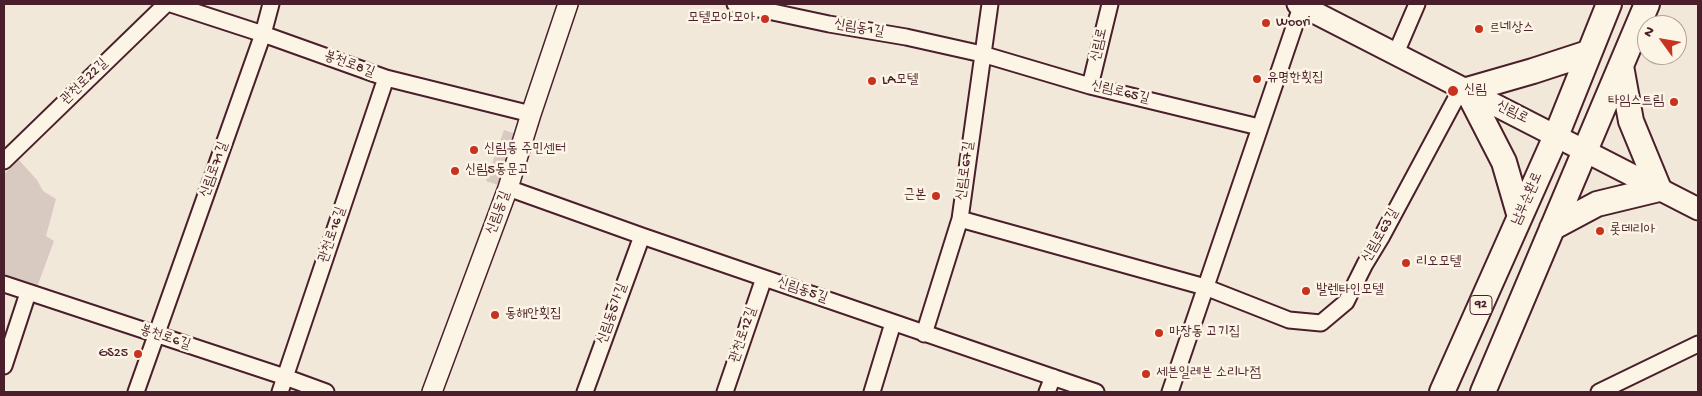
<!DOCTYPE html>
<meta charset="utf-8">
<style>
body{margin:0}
#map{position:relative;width:1702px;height:396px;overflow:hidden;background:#f1e8da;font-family:"Gochi Hand",sans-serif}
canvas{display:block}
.frame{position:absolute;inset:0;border:5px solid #4a1f2b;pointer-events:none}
.north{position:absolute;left:1637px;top:15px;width:50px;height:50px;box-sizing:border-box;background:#fcf5e5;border:1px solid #b59f9b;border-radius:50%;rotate:302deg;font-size:14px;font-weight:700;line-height:20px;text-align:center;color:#4a1f2b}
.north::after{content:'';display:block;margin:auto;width:18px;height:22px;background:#c8321e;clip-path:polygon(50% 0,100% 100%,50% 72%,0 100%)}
</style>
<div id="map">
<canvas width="1702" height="396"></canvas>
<div class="frame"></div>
<div class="north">N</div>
</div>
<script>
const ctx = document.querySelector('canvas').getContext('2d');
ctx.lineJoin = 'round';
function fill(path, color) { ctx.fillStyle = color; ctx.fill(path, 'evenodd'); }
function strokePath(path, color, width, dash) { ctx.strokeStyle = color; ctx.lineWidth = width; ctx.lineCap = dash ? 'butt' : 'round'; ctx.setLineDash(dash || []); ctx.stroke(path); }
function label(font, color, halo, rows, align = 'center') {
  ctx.font = font + ' "Gochi Hand","Poor Story",sans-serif'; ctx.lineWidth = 5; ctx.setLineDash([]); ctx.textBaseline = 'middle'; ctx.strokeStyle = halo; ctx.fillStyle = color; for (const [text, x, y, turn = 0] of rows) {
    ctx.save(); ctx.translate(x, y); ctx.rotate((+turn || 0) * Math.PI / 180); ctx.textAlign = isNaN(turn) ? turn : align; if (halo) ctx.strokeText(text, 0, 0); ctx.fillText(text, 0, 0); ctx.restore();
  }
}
const green = new Path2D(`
 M504,130L522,136L504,187L486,181Z
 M19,160L37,180L43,191L56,199L46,236L54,241L36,290L4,279V174Z`);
const minor = new Path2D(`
 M171,4L263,34L386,78L531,114
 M735,4L829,24L906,37L982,54L1090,86L1259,127
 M1396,53L1417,4
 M1090,86L1110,4
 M4,161L166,4
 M508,188L642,236L1096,392
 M960,219L1205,287L1289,320L1321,323L1346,302L1365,264L1382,236L1462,87
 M4,284L285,377L326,392
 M924,334L960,219L990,4
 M4,366L28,293
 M136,392L263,34L271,4
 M280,392L386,78
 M585,392L642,236
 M725,392L764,278
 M872,392L893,323
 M1047,392L1053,377
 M1170,392L1302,4
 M1599,392L1698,344`);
const tertiary = new Path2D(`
 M432,392L508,188L531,114L568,4`);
const secondary = new Path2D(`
 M1298,4L1698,209`);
const primary = new Path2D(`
 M1520,217L1504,162L1467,90L1533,71L1588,53
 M1552,228L1597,204L1659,189L1631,121L1621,66
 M1442,392L1556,136L1609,4
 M1483,392L1647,4`);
const markers = [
 [765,19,5,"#c8321e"],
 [1266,23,5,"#c8321e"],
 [1479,29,5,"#c8321e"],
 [1257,79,5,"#c8321e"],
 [872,81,5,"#c8321e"],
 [1453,91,6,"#c8321e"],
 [1674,102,5,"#c8321e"],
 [474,150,5,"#c8321e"],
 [455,171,5,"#c8321e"],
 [936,196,5,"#c8321e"],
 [1600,231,5,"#c8321e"],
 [1406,263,5,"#c8321e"],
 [1306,291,5,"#c8321e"],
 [495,315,5,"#c8321e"],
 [1159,333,5,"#c8321e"],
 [138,354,5,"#c8321e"],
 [1146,374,5,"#c8321e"]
];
const shields = [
 [1481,305,22]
];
const shieldNames = [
 ["92",1481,305]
];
const poiNames = [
 ["모텔모아모아",755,19,"right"],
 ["Woori",1276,23],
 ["르네상스",1489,29],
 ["유명한횟집",1267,79],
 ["LA모텔",882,81],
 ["신림",1464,91],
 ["타임스트림",1664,102,"right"],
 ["신림동 주민센터",484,150],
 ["신림5동문고",465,171],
 ["근본",926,196,"right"],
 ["롯데리아",1610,231],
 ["리오모텔",1416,263],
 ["발렌타인모텔",1316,291],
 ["동해안횟집",505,315],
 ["마장동 고기집",1169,333],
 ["GS25",128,354,"right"],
 ["세븐일레븐 소리나점",1156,374]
];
const streetNames = [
 ["신림동1길",859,29,10],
 ["신림로",1100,45,-77],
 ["봉천로8길",349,65,20],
 ["관천로22길",85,82,-44],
 ["신림로65길",1120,93,14],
 ["신림로",1512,113,27],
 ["신림로71길",215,170,-70],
 ["신림로67길",966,171,-82],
 ["남부순환로",1528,199,-66],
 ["신림동길",499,213,-70],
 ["관천로16길",333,235,-71],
 ["신림로63길",1381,236,-60],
 ["신림동5길",802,291,19],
 ["신림동5가길",613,314,-70],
 ["관천로12길",744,335,-71],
 ["봉천로6길",165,338,18]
];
fill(green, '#d8cac0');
strokePath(minor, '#4a1f2b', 19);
strokePath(tertiary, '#4a1f2b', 22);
strokePath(secondary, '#4a1f2b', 25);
strokePath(primary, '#4a1f2b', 28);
strokePath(minor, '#fcf5e5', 15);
strokePath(tertiary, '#fcf5e5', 19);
strokePath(secondary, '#fcf5e5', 21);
strokePath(primary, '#fcf5e5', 24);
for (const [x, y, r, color] of markers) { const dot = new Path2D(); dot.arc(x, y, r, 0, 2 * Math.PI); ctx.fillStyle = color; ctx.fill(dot); strokePath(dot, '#fcf5e5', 2); }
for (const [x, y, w] of shields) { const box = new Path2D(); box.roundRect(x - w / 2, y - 9.5, w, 19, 4); ctx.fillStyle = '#fcf5e5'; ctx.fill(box); strokePath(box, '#4a1f2b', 1); }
label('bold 12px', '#4a1f2b', null, shieldNames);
label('14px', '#4a1f2b', '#fcf5e5', poiNames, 'left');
label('14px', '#4a1f2b', '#fcf5e5', streetNames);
</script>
